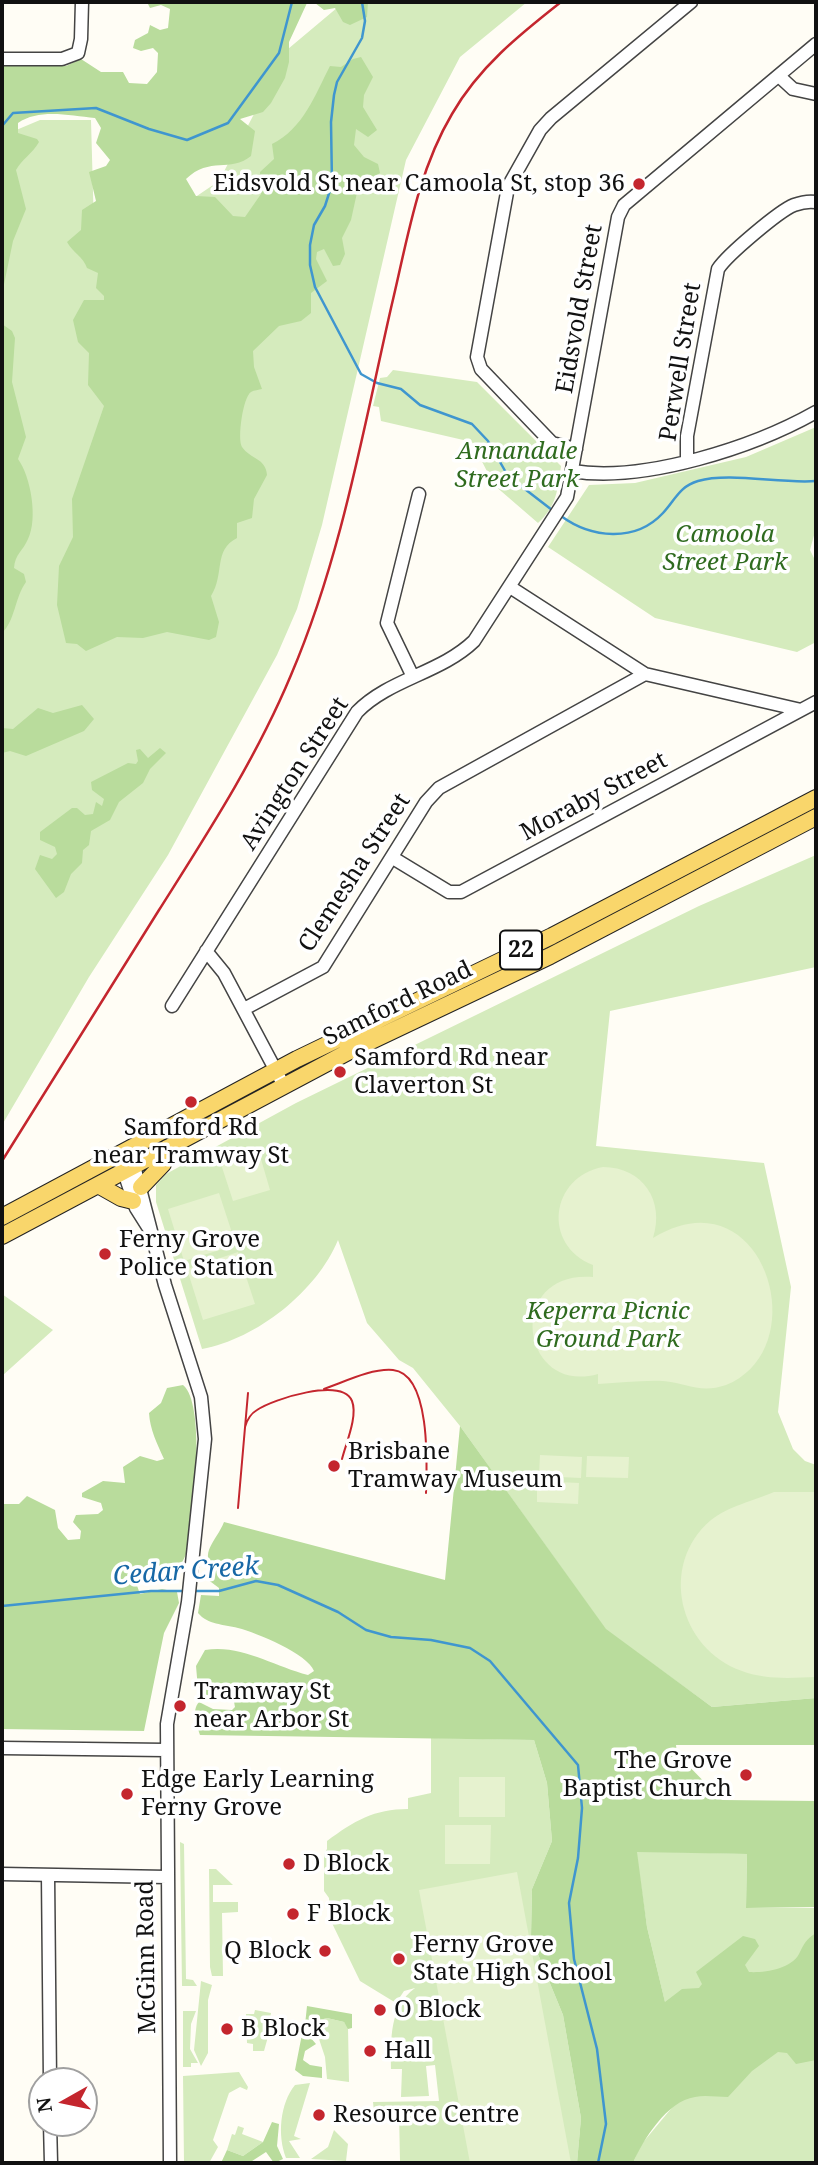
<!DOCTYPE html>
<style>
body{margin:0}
#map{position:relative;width:818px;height:2165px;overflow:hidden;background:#fffdf5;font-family:"Noto Serif",serif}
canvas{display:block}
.frame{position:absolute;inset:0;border:4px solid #111;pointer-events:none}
.north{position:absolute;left:28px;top:2067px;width:70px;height:70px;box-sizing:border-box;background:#fff;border:2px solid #a0a0a0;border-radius:50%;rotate:261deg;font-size:19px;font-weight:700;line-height:28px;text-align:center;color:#111}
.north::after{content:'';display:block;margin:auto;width:24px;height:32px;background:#c4262e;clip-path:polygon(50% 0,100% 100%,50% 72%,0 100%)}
</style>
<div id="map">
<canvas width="818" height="2165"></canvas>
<div class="frame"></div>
<div class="north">N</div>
</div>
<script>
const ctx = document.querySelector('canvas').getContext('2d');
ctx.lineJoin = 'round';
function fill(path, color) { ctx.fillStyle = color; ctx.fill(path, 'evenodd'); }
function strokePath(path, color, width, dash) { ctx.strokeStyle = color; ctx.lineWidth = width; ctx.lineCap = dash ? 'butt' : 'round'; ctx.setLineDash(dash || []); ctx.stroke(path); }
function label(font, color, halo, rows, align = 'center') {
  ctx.font = font + ' "Noto Serif",serif'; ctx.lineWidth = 7; ctx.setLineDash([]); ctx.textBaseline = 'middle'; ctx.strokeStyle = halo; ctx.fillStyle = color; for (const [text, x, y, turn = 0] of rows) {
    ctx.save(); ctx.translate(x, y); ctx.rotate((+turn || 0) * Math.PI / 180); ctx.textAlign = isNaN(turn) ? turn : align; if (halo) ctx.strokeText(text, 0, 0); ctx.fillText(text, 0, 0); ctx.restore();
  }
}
const green = new Path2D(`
 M344,2H527L460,57L406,160L322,525L297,609L277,655L168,855L89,977L2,1125V136L40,120H91L95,265L219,181L288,49Z
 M393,370L477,382L561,466C558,490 556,507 538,523L494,485L472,442L381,421L379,407L373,406L380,378L387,377Z
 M816,427V528L810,550L816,562V642L797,652L655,618L548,547L589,485L635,483L746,457Z
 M816,855V967L610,1011L596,1146L764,1163L791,1287L778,1412L793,1449L805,1461L816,1465V1698L712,1707L606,1630L460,1426L413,1368L399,1360L367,1323L338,1240C317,1291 257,1339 202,1349L156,1202V1185L166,1174L296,1103L699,906Z
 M2,1294L53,1330L2,1376Z
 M431,1738L534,1740L547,1783L552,1841L532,1889L531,1937L563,2015L581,2118L577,2163H402L400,2161L399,2112H374L373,2102L439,2101L435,2065L426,2066L429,2096L401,2097L402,2069H391C391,2039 389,2007 415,1988L404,1991L396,2003L360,1981L330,1919L329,1898L324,1891V1854L327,1849V1841C354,1821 374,1809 408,1809V1798L431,1793Z
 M180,1842L184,1844L186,1979L193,1980L197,1986H182Z
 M636,1851L747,1854L746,1908H816V2163H633L640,2146L675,2104L674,2040L647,1927Z
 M209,1869H216L233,1885H213V1902H238V1912L222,1913L223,1976H212L210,1967Z
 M201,1981L212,1985L208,2000V2053L201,2066L194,2050Z
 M255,2010L271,2013L270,2018L273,2019L264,2051H253V2044L247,2043L246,2014H254Z
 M183,2011H196L191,2024L190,2049L198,2063H191V2067H183Z
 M327,2018L344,2022L348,2027L349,2082L327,2079L325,2057L317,2033L322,2028L319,2020Z
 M239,2072L248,2087L247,2090L240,2087L229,2093L213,2140L218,2147L209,2163H184L183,2076Z
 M310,2083L294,2136L301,2139L289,2141L300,2158H286C277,2136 280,2103 295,2085Z
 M238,2126L244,2128L242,2134L263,2142L243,2156L227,2150L232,2134L235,2135Z
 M334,2130L348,2144L346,2161L311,2159L328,2147Z`);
const forest = new Path2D(`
 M147,2H368L367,17L350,25L343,22L335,8L324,10L315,3H307L289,42V62L285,78L271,103L263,112L240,119L255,131L251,156C230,173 210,156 186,179L196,196L215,197L233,216L245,217L261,194L260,172L274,159L272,144C303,129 315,95 330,66L341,67L353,59L361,57L373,77L364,95L363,107L377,130L368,137L356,129L354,145L364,157L378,164L380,173L374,177L362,175L360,179L351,220L342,238L345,254L340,265L333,266L324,249L317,252L316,259L327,281L311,293V313L301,321L279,326L253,351L254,367L262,389C259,390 254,390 251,392C243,397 237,439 242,447C250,459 266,458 267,475L254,499L252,518L237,523V538C213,550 225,574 211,596L219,622L216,637L209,640L167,632L143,638L117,637L86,651L77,644L66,643L57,605L59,566L73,537L72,499L104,406L88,385L89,353L78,342L73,320L84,300H104V296L96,288L98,273L87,268C83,256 73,253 67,242L81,230L82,210L96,201L89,172L106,166L110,160L96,143L101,128L95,118C70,116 40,108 18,123V133L37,139L39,142C32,154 22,159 16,170L26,209L13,241L2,294V65L66,66L81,59L101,72H123L129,83L147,84L157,72L158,53L153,48L141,51L133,48L135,40L148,33L150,25L160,30L168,28L170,9L161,5L150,8Z
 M2,324L12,331L15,338L12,382L26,437L18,459C31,477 38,519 28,539C23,551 15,554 14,568L24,574L26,582C15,597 15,621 2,633Z
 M82,705L94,719L84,731L26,756L10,751L2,753V728L13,729L38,708L53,713Z
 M140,749L148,758L160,748L166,753L150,769L143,783L119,802L110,820L91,831L89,845L83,850L82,863L71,874L64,892L56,898L35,869L40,855L52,859L57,854L55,847L40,840V832L72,808H77L85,815L93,814L96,802L102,806L104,799L92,790L91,782L128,763L136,764L138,761L136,750Z
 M183,1385C206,1403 194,1518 188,1546C186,1558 180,1567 172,1575L161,1577L140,1575L135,1580L140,1594L162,1589L177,1592L179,1603L164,1633L144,1731L2,1729V1507L4,1504H19L27,1496L55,1510L58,1528L68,1540L80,1539L81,1531L73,1522L76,1515L98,1514L103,1510L101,1503L82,1497V1493L103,1481L125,1483L123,1467L140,1456L157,1461L164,1459C157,1443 150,1430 149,1413L161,1403L167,1388Z
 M460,1426L606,1629L712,1707L816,1698V1745H676L677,1754L722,1800L816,1801V1907L746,1908L747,1854L637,1852L647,1927L665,2002L682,1989L699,1988L702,1984L696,1972L743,1936L755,1939L759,1946L745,1965L749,1972C764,1973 791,1969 799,1954C804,1944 806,1939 816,1933V2060L796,2064L787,2053L778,2052L752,2071L728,2097C717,2097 705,2095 695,2097C667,2101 643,2140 633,2163H577L581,2118L563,2015L531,1937L532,1889L552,1841L547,1783L534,1740L200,1735C197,1725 191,1711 199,1702L213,1709L232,1710L235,1707C233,1694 232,1683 216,1686L210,1696L206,1697L198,1689L196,1666L205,1650C241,1644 273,1666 308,1675L314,1671C308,1654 257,1633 238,1628C223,1624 208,1625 198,1613L201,1595L219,1596V1588L207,1579L215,1571C198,1553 216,1542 224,1522L445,1580Z
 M307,2006L352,2014V2028L348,2029L344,2022L327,2018L313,2022L309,2027L305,2025Z
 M303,2029L316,2044L305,2051L303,2060L310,2065L322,2067V2078L303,2076L295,2070Z
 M272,2122L279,2124L277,2146L283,2159L274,2163L266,2152L249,2163H221L227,2150L243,2156L263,2142Z`);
const pitch = new Path2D(`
 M258,1149L270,1190L233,1201L220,1161Z
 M603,1167C643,1167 665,1201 653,1238C763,1170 818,1348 726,1385C700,1394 687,1383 663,1381C642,1380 620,1383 598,1384V1374C520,1396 504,1270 593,1277V1265C542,1245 550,1177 603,1167Z
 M219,1193L236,1245L184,1261L168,1209Z
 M238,1252L255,1304L203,1320L187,1269Z
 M540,1455L582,1457L581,1478L539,1476Z
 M587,1456L629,1457L628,1478L586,1477Z
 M537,1481L579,1483L578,1504L537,1502Z
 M774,1492H816V1677C791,1678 766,1680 742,1671C679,1649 658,1565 711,1520C727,1507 755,1500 774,1492Z
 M459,1777H505V1817H459Z
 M445,1825H491L490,1864H445Z
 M517,1872L571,2163H470L419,1890Z`);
const stream = new Path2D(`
 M362,2L365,21L362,38L337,82L334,95L331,122L332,184L325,206L314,225L310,245V265L315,287L361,374L377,383L401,389L420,405L472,424L488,441L508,476L552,510
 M2,126L13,113L96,108L149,129L187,140L228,123L279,53L292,2
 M561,516C591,538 635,543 663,513C675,500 680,486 698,481C730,472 781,484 816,481
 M194,1591H219L256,1581L278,1585L338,1612L366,1630L391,1637L431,1640L470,1648L490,1661L578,1765L582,1808L578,1858L569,1903L574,1959L597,2049L606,2124L598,2163
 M2,1606L151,1591H184`);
const minor = new Path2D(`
 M2,59H62L78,53L81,39L82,2
 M780,77L793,89L816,94
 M576,449L552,443L481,369L477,357L508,187L540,130L551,118L691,2
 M687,459V436L718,269C727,255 779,211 794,205C802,202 809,201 816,202
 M572,471C644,483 754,447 816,412
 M510,587L645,674L801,710
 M413,677L387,623L419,494
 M393,858L449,892H461L816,702
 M206,951L224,973L284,1086
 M172,1006L357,712C389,679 441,673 474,641L567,497L618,217L624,205L816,44
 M244,1009L323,967L426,802L439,788L645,674
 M118,1154L136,1208L148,1227
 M132,1158L165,1285L201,1397L205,1439L188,1602L167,1724L170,2163
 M2,1748L166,1750
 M2,1874L167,1877
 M48,1875L50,2081
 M50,2123L51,2163`);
const major = new Path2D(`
 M98,1185L121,1198L133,1201
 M141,1187L163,1164L167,1148
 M2,1217L297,1059L552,936L816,798
 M2,1236L348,1052L550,956L816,817`);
const tram = new Path2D(`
 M324,1389C344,1382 372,1368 393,1370C431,1374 427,1465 426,1493
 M245,1427C247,1420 250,1414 257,1410C273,1399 342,1377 352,1401C358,1416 346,1443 342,1459
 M238,1508L248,1393`);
const rail = new Path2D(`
 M2,1161C54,1077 107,994 159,910C207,834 256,759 291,675C341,558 363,431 391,308C407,242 417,173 452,114C479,67 519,35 561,2`);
const markers = [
 [639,184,7,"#c4262e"],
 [340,1072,7,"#c4262e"],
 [191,1102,7,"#c4262e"],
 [105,1254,7,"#c4262e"],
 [334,1466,7,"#c4262e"],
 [180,1706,7,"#c4262e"],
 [746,1775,7,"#c4262e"],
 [127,1794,7,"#c4262e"],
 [289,1864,7,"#c4262e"],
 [293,1914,7,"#c4262e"],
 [325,1951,7,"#c4262e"],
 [399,1959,7,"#c4262e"],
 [380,2010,7,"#c4262e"],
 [227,2029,7,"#c4262e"],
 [370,2051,7,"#c4262e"],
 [319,2115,7,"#c4262e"]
];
const shields = [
 [521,950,42]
];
const shieldNames = [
 ["22",521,950]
];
const poiNames = [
 ["Eidsvold St near Camoola St, stop 36",625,184,"right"],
 ["Samford Rd near",354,1058],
 ["Claverton St",354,1086],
 ["Samford Rd",191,1128,"center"],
 ["near Tramway St",191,1156,"center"],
 ["Ferny Grove",119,1240],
 ["Police Station",119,1268],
 ["Brisbane",348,1452],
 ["Tramway Museum",348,1480],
 ["Tramway St",194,1692],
 ["near Arbor St",194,1720],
 ["The Grove",732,1761,"right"],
 ["Baptist Church",732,1789,"right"],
 ["Edge Early Learning",141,1780],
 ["Ferny Grove",141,1808],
 ["D Block",303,1864],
 ["F Block",307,1914],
 ["Ferny Grove",413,1945],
 ["State High School",413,1973],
 ["Q Block",311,1951,"right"],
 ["O Block",394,2010],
 ["B Block",241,2029],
 ["Hall",384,2051],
 ["Resource Centre",333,2115]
];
const streetNames = [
 ["Eidsvold Street",580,309,-80],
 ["Perwell Street",681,362,-81],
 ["Avington Street",295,774,-57],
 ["Moraby Street",594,797,-28],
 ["Clemesha Street",355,873,-57],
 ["Samford Road",398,1004,-26],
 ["McGinn Road",147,1957,-91]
];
const parkNames = [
 ["Annandale",517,452],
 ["Street Park",517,480],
 ["Camoola",725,535],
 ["Street Park",725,563],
 ["Keperra Picnic",608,1312],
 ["Ground Park",608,1340]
];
const waterNames = [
 ["Cedar Creek",186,1572,-4]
];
fill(green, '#d5ebbd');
fill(forest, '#b9dc9c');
fill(pitch, '#e6f2cf');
strokePath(stream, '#3f96cf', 2.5);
strokePath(minor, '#444', 15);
strokePath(major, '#222', 18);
strokePath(minor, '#fff', 12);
strokePath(major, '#f9d66b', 16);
strokePath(tram, '#c4262e', 2);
strokePath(rail, '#c4262e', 2.5);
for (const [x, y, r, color] of markers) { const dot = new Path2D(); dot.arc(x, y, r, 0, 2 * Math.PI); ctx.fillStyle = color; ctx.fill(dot); strokePath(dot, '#fff', 2.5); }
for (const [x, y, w] of shields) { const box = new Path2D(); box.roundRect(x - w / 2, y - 19.5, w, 39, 5); ctx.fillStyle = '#fff'; ctx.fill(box); strokePath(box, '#111', 2); }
label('bold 23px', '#111', null, shieldNames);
label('24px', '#111', '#fff', poiNames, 'left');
label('24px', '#111', '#fff', streetNames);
label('italic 24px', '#2f6b1f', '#fff', parkNames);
label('italic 26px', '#1768a6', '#fff', waterNames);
</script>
